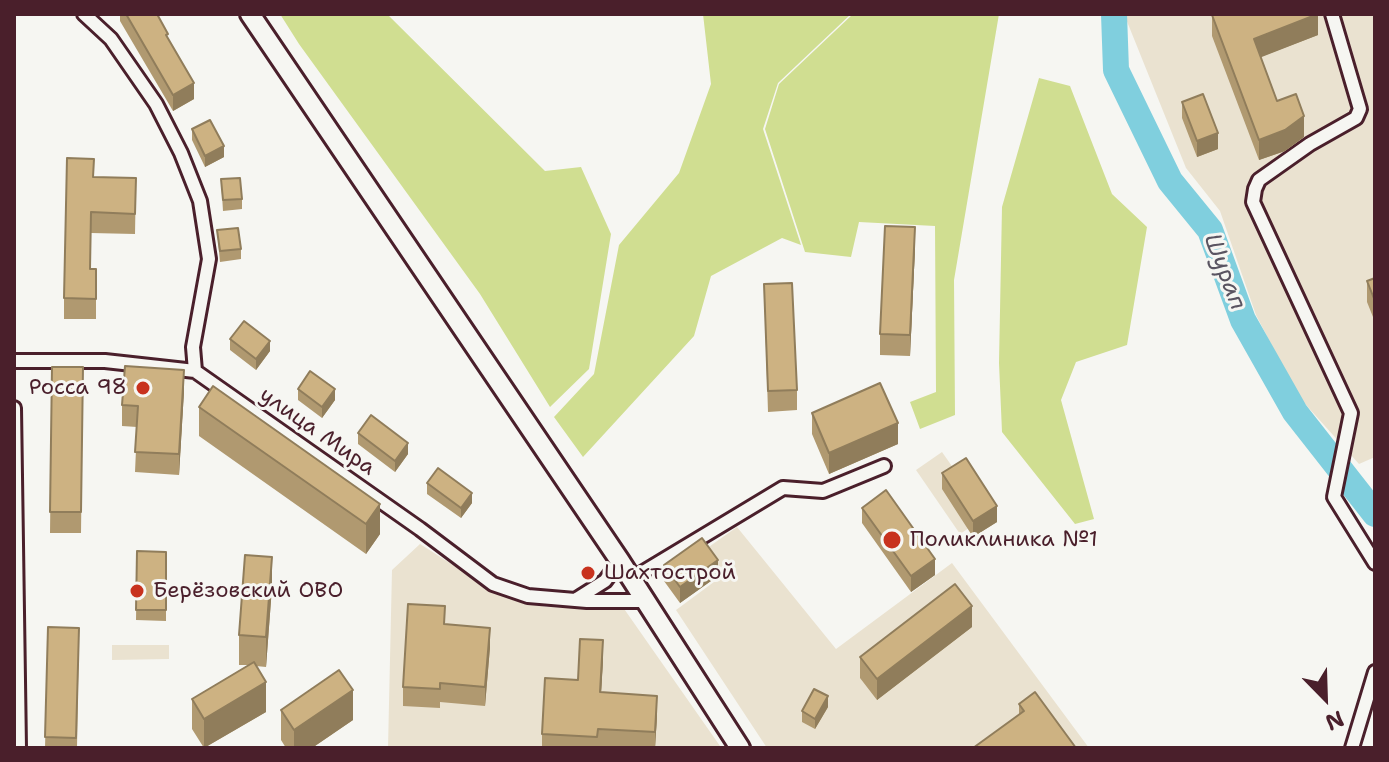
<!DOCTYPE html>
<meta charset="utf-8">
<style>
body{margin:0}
#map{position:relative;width:1389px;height:762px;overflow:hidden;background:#f6f6f2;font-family:"Shantell Sans",sans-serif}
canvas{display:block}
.frame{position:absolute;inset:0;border:16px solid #4a1f2b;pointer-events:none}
.north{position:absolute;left:1285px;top:658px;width:80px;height:80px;-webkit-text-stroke:6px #f6f6f2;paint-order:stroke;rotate:157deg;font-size:22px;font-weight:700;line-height:32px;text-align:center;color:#4a1f2b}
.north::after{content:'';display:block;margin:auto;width:28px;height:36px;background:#4a1f2b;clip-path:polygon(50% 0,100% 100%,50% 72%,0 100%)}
</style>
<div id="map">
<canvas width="1389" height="762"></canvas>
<div class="frame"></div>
<div class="north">N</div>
</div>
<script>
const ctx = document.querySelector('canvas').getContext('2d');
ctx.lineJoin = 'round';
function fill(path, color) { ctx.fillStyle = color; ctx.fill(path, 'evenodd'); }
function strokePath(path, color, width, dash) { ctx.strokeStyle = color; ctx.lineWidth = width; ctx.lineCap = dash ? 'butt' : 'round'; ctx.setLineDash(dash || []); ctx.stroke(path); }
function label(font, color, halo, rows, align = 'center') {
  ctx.font = font + ' "Shantell Sans",sans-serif'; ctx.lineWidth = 6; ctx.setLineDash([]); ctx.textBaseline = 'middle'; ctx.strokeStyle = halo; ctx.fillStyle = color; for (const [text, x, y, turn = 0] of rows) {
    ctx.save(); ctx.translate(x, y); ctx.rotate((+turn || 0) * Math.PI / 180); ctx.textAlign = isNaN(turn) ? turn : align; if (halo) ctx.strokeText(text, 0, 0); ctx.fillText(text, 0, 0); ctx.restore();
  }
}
const built = new Path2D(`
 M1124,14H1375V457L1359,464L1298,396L1256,315L1220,211L1186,168Z
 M942,452L987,516L960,534L916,470Z
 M737,527L836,649L952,563L1089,748H767L676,610L722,576L703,551Z
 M420,544L489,588L525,603L547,607L581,608L620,603L720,746L718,748H388L392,570Z
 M112,645H169V659L112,660Z`);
const green = new Path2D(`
 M280,14H387L545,171L581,167L611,234L589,369L550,407L480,294L299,44Z
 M703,14H851L778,83L763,129L801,245L782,238L711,276L694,336L583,457L554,417L594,374L619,245L679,173L711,84Z
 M853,14H999L954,280L955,415L920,429L910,402L936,392L935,226L859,222L851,257L805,252L765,129L779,84Z
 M1039,78L1070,86L1112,194L1147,227L1127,345L1076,362L1061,400L1094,519L1075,524L1002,432L999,363L1002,207Z`);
const river = new Path2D(`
 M1114,14L1116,70L1170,181L1210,230L1243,320L1295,412L1375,514`);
const street = new Path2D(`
 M84,14L111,39L156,104L181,153L200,201L209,259L193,347L195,371
 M1332,14L1360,109L1356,118L1310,144L1259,180L1255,189L1253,202L1351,413L1334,497L1375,563
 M14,361H105L195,371L420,529L493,584L528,596L587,601H647
 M14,408L19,748
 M632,579L783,488L823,491L884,466
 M575,600L605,581L620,561
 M1352,748L1375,672`);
const secondary = new Path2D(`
 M250,14L620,561L740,748`);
const wall = new Path2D(`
 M120,14H157L194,99L173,111L120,21Z
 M1212,15L1318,35L1260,57L1277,101L1304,137L1285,151L1259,160L1212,36Z
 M1182,102L1218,149L1197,157L1182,118Z
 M192,129L224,157L205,167L192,140Z
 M94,177L136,178L135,234L91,233L90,269H96V319H64V298Z
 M221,179L242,199V209L223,211Z
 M217,230L241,249V259L220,262Z
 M915,248L910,356L880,355V334Z
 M1375,278V322L1367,302V281Z
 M764,284L797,390V410L768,412Z
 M230,339L270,351L256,370L230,350Z
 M52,367H83L81,533H50Z
 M298,389L335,400L322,418L298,400Z
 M184,391L179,475L135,472L137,427L122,426V405Z
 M199,407L380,534L366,554L199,436Z
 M812,413L898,444L829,474L812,434Z
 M358,433L408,454L395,472L358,444Z
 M942,473L997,522L973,537L942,489Z
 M427,483L472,503L461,518L427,494Z
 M862,508L935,575L911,592L862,523Z
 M137,551L166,552V621L136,620Z
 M664,565L718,576L680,603L664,581Z
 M272,587L266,667L256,666L266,712L204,748L192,729V699L248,665H239V635Z
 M445,624L490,647L485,706L440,702V708L403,706V687Z
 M48,627L79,628L77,748H45Z
 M972,627L877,700L860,678V657Z
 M603,660L601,692L657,715L655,748H542V734L578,680Z
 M1019,704L1076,748L1019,715Z
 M828,707L815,729L802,722V711Z
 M281,710L353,720L312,748H286L281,740Z`);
const shadedWall = new Path2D(`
 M1318,14V35L1254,60V39Z
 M194,83V99L173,111V95Z
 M1304,116V137L1285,151L1259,160V140Z
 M1218,133V149L1197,157V141Z
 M224,146V157L205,167V156Z
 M915,227V248L910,356V335Z
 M270,341V351L256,370V359Z
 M184,370V391L179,475V454Z
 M335,389V400L322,418V407Z
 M898,423V444L829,474V453Z
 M408,443V454L395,472V461Z
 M472,493V503L461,518V508Z
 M380,504V534L366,554V524Z
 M997,506V522L973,537V521Z
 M272,557V587L266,667V637Z
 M935,559V575L911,592V576Z
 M718,560V576L680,603V587Z
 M972,606V627L877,700V679Z
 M490,628V647L485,706V687Z
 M603,640V660L600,712V692Z
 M266,682V712L204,748V719Z
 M353,690V720L312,748H294V730Z
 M657,696V715L655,748V732Z
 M828,696V707L815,729V719Z`);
const building = new Path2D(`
 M126,14H157L168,34L166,35L194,83L173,95Z
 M1215,14H1318L1254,39L1277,101L1296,94L1304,116L1285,130L1259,140L1212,15Z
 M1203,94L1218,133L1197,141L1182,102Z
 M210,120L224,146L205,156L192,129Z
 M67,158L94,159L93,177L136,178L135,214L91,212L90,269H96V299L64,298Z
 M240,178L242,199L223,200L221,179Z
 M885,226L915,227L910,335L880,334Z
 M238,228L241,249L220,251L217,230Z
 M1375,278V301L1367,281Z
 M792,283L797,390L768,391L764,284Z
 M244,321L270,341L256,359L230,339Z
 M125,366L184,370L179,454L135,452L138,406L122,405Z
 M52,367H83L81,512H50Z
 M310,371L335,389L322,407L298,389Z
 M880,383L898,423L829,453L812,413Z
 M213,386L380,504L366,524L199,407Z
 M371,415L408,443L395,461L358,433Z
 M966,458L997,506L973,521L942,473Z
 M438,468L472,493L461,508L427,483Z
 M886,490L935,559L911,576L862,508Z
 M702,538L718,560L680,587L664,565Z
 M137,551L166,552V610H136Z
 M245,555L272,557L266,637L239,635Z
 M955,584L972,606L877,679L860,657Z
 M408,604L445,606L444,624L490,628L485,687L440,683V689L403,687Z
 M48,627L79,628L76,738L45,737Z
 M580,639L603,640L600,692L657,696L655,732L598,729L597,737L542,734L545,678L578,680Z
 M254,662L266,682L204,719L192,699Z
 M339,670L353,690L294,730L281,710Z
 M814,689L828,696L815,719L802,711Z
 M1035,692L1076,748H973L1024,711L1019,704Z`);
const markers = [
 [143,388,8,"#c8321e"],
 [892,540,10,"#c8321e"],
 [588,573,8,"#c8321e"],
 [137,591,8,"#c8321e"]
];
const poiNames = [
 ["Росса 98",127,388,"right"],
 ["Поликлиника №1",910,540],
 ["Шахтострой",604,573],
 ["Берёзовский ОВО",153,591]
];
const streetNames = [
 ["улица Мира",317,432,35]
];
const waterNames = [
 ["Шурап",1224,272,69]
];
fill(built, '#eae2d0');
fill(green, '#d0de91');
strokePath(river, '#80cfde', 26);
strokePath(street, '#4a1f2b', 18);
strokePath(secondary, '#4a1f2b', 24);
strokePath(street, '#f6f6f2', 12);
strokePath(secondary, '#f6f6f2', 18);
fill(wall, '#b09970');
fill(shadedWall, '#907d5b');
fill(building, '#cdb282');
strokePath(building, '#907d5b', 2);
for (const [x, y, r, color] of markers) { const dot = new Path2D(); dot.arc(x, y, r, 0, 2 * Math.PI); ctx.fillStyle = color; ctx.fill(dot); strokePath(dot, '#f6f6f2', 3); }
label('22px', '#4a1f2b', '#f6f6f2', poiNames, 'left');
label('22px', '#4a1f2b', '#f6f6f2', streetNames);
label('italic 24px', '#5a5461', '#f6f6f2', waterNames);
</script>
